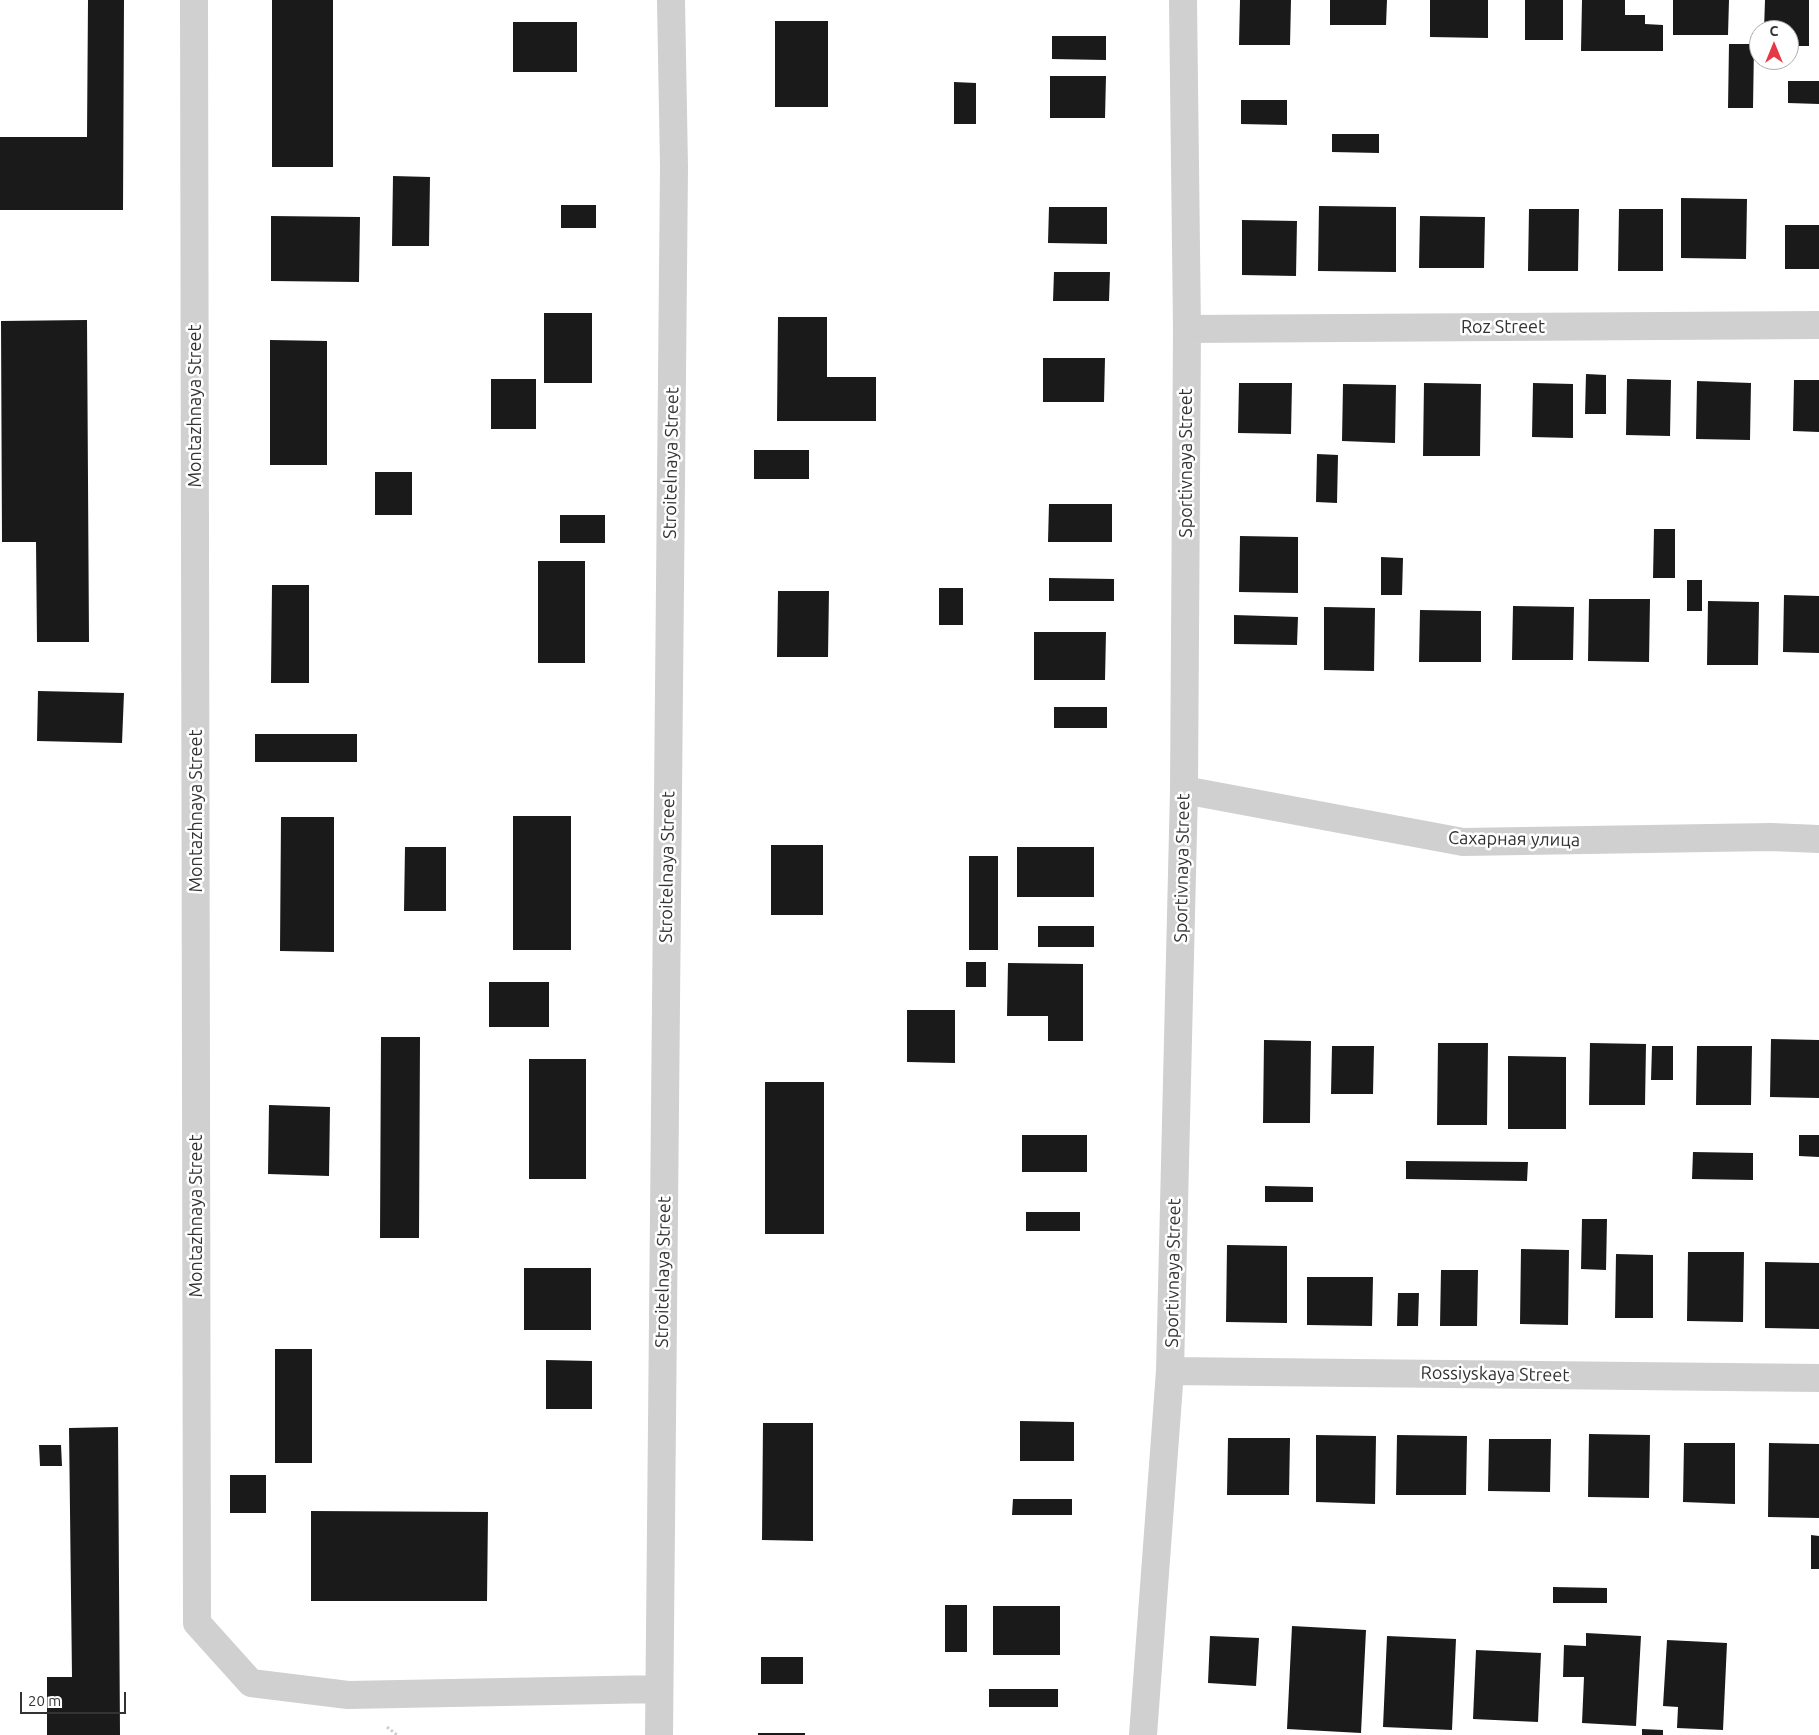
<!DOCTYPE html>
<meta charset="utf-8">
<style>
body{margin:0}
#map{position:relative;width:1819px;height:1735px;overflow:hidden;background:#fff;font-family:Ubuntu,sans-serif}
canvas{display:block}
.north{position:absolute;left:1749px;top:20px;width:50px;height:50px;box-sizing:border-box;background:#fff;border:1px solid #adadad;border-radius:50%;rotate:0deg;font-size:14px;font-weight:700;line-height:20px;text-align:center;color:#333}
.north::after{content:'';display:block;margin:auto;width:18px;height:22px;background:#e63946;clip-path:polygon(50% 0,100% 100%,50% 72%,0 100%)}
.scale{position:absolute;left:20px;top:1692px;width:106px;height:22px;box-sizing:border-box;border:2px solid #333;border-top:0;padding-left:6px;font-size:15px;line-height:18px;white-space:nowrap;color:#333;-webkit-text-stroke:4px #fff;paint-order:stroke}
</style>
<div id="map">
<canvas width="1819" height="1735"></canvas>
<div class="north">С</div>
<div class="scale">20 m</div>
</div>
<script>
const ctx = document.querySelector('canvas').getContext('2d');
ctx.lineJoin = 'round';
function fill(path, color) { ctx.fillStyle = color; ctx.fill(path, 'evenodd'); }
function strokePath(path, color, width, dash) { ctx.strokeStyle = color; ctx.lineWidth = width; ctx.lineCap = dash ? 'butt' : 'round'; ctx.setLineDash(dash || []); ctx.stroke(path); }
function label(font, color, halo, rows, align = 'center') {
  ctx.font = font + ' Ubuntu,sans-serif'; ctx.lineWidth = 5; ctx.setLineDash([]); ctx.textBaseline = 'middle'; ctx.strokeStyle = halo; ctx.fillStyle = color; for (const [text, x, y, turn = 0] of rows) {
    ctx.save(); ctx.translate(x, y); ctx.rotate((+turn || 0) * Math.PI / 180); ctx.textAlign = isNaN(turn) ? turn : align; if (halo) ctx.strokeText(text, 0, 0); ctx.fillText(text, 0, 0); ctx.restore();
  }
}
const building = new Path2D(`
 M88,0H124L123,210H0V137H87Z
 M272,0H333V167H272Z
 M1240,0H1291L1290,45H1239Z
 M1330,0H1387L1386,25H1330Z
 M1430,0H1488V38L1430,37Z
 M1525,0H1563V40H1525Z
 M1582,0H1625V15H1645V24L1663,25V51H1581Z
 M1673,0H1729L1728,35H1673Z
 M1765,0H1809V46H1789V30H1764Z
 M775,21H828V107H775Z
 M513,22H577V72H513Z
 M1052,36H1106V60L1052,59Z
 M1729,44H1754L1753,108H1728Z
 M1050,76H1106L1105,118H1050Z
 M1788,81H1819V104L1788,103Z
 M954,82L976,83V124H954Z
 M1241,100H1287V125L1241,124Z
 M1332,134H1379V153L1332,152Z
 M393,176L430,177L429,246H392Z
 M1681,198L1747,199L1746,259L1681,258Z
 M561,205H596V228H561Z
 M1319,206L1396,207V272L1318,271Z
 M1049,207H1107V244L1048,243Z
 M1529,209H1579L1578,271H1528Z
 M1619,209H1663V271H1618Z
 M271,216L360,217L359,282L271,281Z
 M1420,216L1485,217L1484,268H1419Z
 M1242,220L1297,221L1296,276L1242,275Z
 M1785,225H1819V269H1785Z
 M1054,272H1110L1109,301H1053Z
 M544,313H592V383H544Z
 M778,317H827V377H876V421H777Z
 M87,320L89,642H37L36,542H2L1,321Z
 M270,340L327,341V465H270Z
 M1043,358H1105L1104,402H1043Z
 M1586,374L1606,375V414H1585Z
 M491,379H536V429H491Z
 M1627,379L1671,380L1670,436L1626,435Z
 M1794,380H1819V432L1793,431Z
 M1697,381L1751,383L1750,440L1696,439Z
 M1239,383H1292L1291,434L1238,433Z
 M1424,383L1481,384L1480,456H1423Z
 M1533,383L1573,384V438L1532,437Z
 M1343,384L1396,385L1395,443L1342,441Z
 M754,450H809V479H754Z
 M1317,454L1338,455L1337,503L1316,502Z
 M375,472H412V515H375Z
 M1049,504H1112V542H1048Z
 M560,515H605V543H560Z
 M1654,529H1675V578H1653Z
 M1240,536L1298,537V593L1239,592Z
 M1381,557L1403,558L1402,595H1381Z
 M538,561H585V663H538Z
 M1049,578L1114,579V601H1049Z
 M1687,580H1702V611H1687Z
 M272,585H309V683H271Z
 M939,588H963V625H939Z
 M778,591H829L828,657H777Z
 M1784,595L1819,596V653L1783,652Z
 M1589,599H1650L1649,662L1588,661Z
 M1708,601L1759,602L1758,665H1707Z
 M1513,606L1574,607L1573,660H1512Z
 M1324,607L1375,608L1374,671L1324,670Z
 M1420,610L1481,611V662H1419Z
 M1234,615L1298,617L1297,645L1234,644Z
 M1034,632H1106L1105,680H1034Z
 M38,691L124,693L122,743L37,741Z
 M1054,707H1107V728H1054Z
 M255,734H357V762H255Z
 M513,816H571V950H513Z
 M281,817H334V952L280,951Z
 M771,845H823V915H771Z
 M405,847H446V911H404Z
 M1017,847H1094V897H1017Z
 M969,856H998V950H969Z
 M1038,926H1094V947H1038Z
 M966,962H986V987H966Z
 M1008,963L1083,964V1041H1048V1016H1007Z
 M489,982H549V1027H489Z
 M907,1010H955V1063L907,1062Z
 M381,1037H420L419,1238H380Z
 M1771,1039L1819,1040V1098L1770,1097Z
 M1264,1040L1311,1041L1310,1123H1263Z
 M1438,1043H1488L1487,1125H1437Z
 M1590,1043L1646,1044L1645,1105H1589Z
 M1332,1046H1374L1373,1094H1331Z
 M1652,1046H1673V1080H1651Z
 M1697,1046H1752L1751,1105H1696Z
 M1508,1056L1566,1057V1129H1508Z
 M529,1059H586V1179H529Z
 M765,1082H824V1234H765Z
 M269,1105L330,1107L329,1176L268,1174Z
 M1022,1135H1087V1172H1022Z
 M1799,1135H1819V1157L1799,1156Z
 M1693,1152L1753,1153V1180L1692,1179Z
 M1406,1161L1528,1162L1527,1181L1406,1179Z
 M1265,1186L1313,1187V1202H1265Z
 M1026,1212H1080V1231H1026Z
 M1582,1219H1607L1606,1270L1581,1269Z
 M1227,1245L1287,1246V1323L1226,1322Z
 M1521,1249L1569,1250L1568,1325L1520,1324Z
 M1688,1252H1744L1743,1322L1687,1321Z
 M1616,1254L1653,1255V1318H1615Z
 M1765,1262L1819,1263V1329L1765,1328Z
 M524,1268H591V1330H524Z
 M1441,1270H1478L1477,1326H1440Z
 M1307,1277H1373L1372,1326L1307,1325Z
 M1398,1293H1419L1418,1326H1397Z
 M275,1349H312V1463H275Z
 M546,1360L592,1361V1409H546Z
 M1020,1421L1074,1422V1461H1020Z
 M763,1423H813V1541L762,1540Z
 M118,1427L120,1735H47V1677H72L69,1428Z
 M1589,1434L1650,1435L1649,1498L1588,1497Z
 M1316,1435L1376,1436L1375,1504L1316,1502Z
 M1397,1435L1467,1436L1466,1495H1396Z
 M1228,1438H1290L1289,1495H1227Z
 M1489,1439H1551L1550,1492L1488,1491Z
 M1684,1443H1735V1504L1683,1502Z
 M1769,1443L1819,1444V1518L1768,1517Z
 M39,1445H61L62,1466H40Z
 M230,1475H266V1513H230Z
 M1013,1499H1072V1515H1012Z
 M311,1511L488,1512L487,1601H311Z
 M1811,1535L1819,1536V1569H1811Z
 M1553,1587L1607,1588V1603H1553Z
 M945,1605H967V1652H945Z
 M993,1606H1060V1655H993Z
 M1292,1626L1366,1630L1361,1733L1287,1729Z
 M1586,1633L1641,1636L1636,1726L1582,1723L1584,1677H1563L1564,1645L1586,1646Z
 M1210,1636L1259,1638L1256,1686L1208,1683Z
 M1387,1636L1456,1639L1452,1730L1383,1727Z
 M1667,1640L1727,1643L1723,1730L1677,1728L1678,1707L1663,1706Z
 M1476,1650L1541,1653L1538,1722L1473,1719Z
 M761,1657H803V1684H761Z
 M989,1689H1058V1707H989Z
 M1642,1729L1663,1730V1735H1642Z
 M758,1733H805V1735H758Z`);
const path = new Path2D(`
 M387,1727L397,1735`);
const minor = new Path2D(`
 M194,0L197,1623L251,1683L348,1695L659,1689
 M1187,329L1819,325
 M1184,790L1463,842L1771,837L1819,839
 M1170,1371L1819,1378
 M659,1735L674,167L671,0
 M1143,1735L1170,1371L1184,790L1187,329L1183,0`);
const streetNames = [
 ["Roz Street",1503,327],
 ["Montazhnaya Street",195,406,-90],
 ["Stroitelnaya Street",671,463,-89],
 ["Sportivnaya Street",1186,463,-90],
 ["Montazhnaya Street",196,811,-90],
 ["Сахарная улица",1514,839,1],
 ["Stroitelnaya Street",667,867,-89],
 ["Sportivnaya Street",1182,868,-89],
 ["Montazhnaya Street",196,1216,-90],
 ["Stroitelnaya Street",663,1272,-89],
 ["Sportivnaya Street",1173,1273,-89],
 ["Rossiyskaya Street",1495,1374,1]
];
fill(building, '#1a1a1a');
strokePath(path, '#cdcdcd', 3, [2.5, 2.5]);
strokePath(minor, '#d0d0d0', 28);
label('18px', '#333', '#fff', streetNames);
</script>
